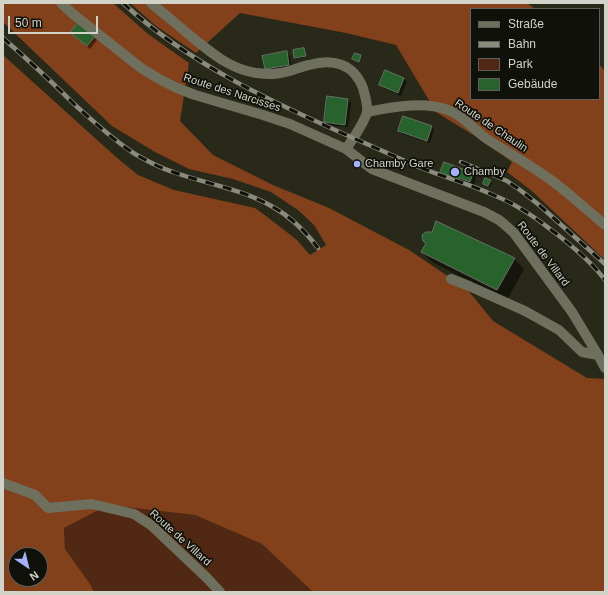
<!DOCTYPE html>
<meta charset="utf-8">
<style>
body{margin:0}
#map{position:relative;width:608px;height:595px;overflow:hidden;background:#282918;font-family:Arial,sans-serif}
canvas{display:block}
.frame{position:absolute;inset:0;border:4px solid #d2d3c8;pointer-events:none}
.legend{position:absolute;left:470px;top:8px;width:130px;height:92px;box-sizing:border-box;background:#10110a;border:1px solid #5e5f56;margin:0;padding:5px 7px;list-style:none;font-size:12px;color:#d2d3c8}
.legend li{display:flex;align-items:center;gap:8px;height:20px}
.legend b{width:20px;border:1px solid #5e5f56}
.north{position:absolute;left:8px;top:547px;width:40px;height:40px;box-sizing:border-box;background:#10110a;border:1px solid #5e5f56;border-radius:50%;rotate:145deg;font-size:11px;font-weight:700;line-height:16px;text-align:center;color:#d2d3c8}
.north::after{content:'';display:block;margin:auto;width:14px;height:18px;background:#a4b2fc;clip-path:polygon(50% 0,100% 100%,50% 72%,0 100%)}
.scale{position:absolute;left:8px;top:16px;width:90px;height:18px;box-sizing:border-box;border:2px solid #d2d3c8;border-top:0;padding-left:5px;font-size:12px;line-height:14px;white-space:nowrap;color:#d2d3c8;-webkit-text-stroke:3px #10110a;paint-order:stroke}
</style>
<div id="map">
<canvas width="608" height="595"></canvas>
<div class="frame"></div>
<ul class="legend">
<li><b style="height:5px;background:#6e705d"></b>Straße</li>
<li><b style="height:5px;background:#8a8b7d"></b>Bahn</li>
<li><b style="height:11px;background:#502813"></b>Park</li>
<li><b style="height:11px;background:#28622c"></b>Gebäude</li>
</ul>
<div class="north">N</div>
<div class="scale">50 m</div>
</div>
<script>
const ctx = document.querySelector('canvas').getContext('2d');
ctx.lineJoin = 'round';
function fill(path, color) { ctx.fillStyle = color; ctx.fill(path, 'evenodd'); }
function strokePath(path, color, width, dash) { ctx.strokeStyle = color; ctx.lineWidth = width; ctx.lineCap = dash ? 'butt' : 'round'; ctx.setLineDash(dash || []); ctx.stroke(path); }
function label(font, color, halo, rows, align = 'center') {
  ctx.font = font + ' Arial,sans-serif'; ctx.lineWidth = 3.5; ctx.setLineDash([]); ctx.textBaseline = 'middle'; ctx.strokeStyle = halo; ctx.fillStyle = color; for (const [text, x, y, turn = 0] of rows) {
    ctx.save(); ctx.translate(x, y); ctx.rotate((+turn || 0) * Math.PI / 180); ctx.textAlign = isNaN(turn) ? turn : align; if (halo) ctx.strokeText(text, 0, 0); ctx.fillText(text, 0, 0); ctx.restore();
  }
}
const green = new Path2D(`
 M108,505L195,515L262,544L313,592H94L90,584L65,549L64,528Z`);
const forest = new Path2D(`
 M3,3H113L148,34L189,63L180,121L213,155L273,185L329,208L409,250L467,289L493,321L587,378L605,379V592H313L262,544L195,515L108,505L64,528L65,549L90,584L94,592H3V55L116,157L138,175L174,190L255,208L266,216L297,240L310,255L326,245L314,225L298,210L271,192L233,179L189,169L155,152L112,126L3,22ZM16,555H40V579H16Z
 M130,3H527L535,9H471V99H599V64L605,71V260L532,191L507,172L512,162L478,138L436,112L396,45L346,33L240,13L196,53L156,26Z`);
const shadow = new Path2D(`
 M75,36L94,37L97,40L90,49Z
 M304,49L305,51L306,57L296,59L295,57Z
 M286,53L290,56L292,68L269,72L266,69L264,57Z
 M385,71L404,79L407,82L401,96L383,88L380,85Z
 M348,100L351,103L348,127L328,125L325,122Z
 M431,126L434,130L430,143L402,134L399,131Z
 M463,170L466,172L473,175L476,178L474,185L463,181L462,182L444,176L441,172Z
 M490,181L492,182L490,187L485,185Z
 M427,243L514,259L524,269L507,300L432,262L422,252Z`);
const building = new Path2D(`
 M78,23L95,36L87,46L70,33Z
 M304,48L306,56L294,58L293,50Z
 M287,51L289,65L265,69L262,56Z
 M355,53L361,55L359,62L352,59Z
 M385,70L404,78L398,93L379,85Z
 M327,96L348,99L345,125L324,122Z
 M403,116L432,126L427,141L398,131Z
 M444,162L463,169V170L473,174L470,182L460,178L459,180L440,173Z
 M485,178L491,180L488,186L483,184Z
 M436,221L515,258L497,290L421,252L426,243L423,241L422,235L426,232H432Z`);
const minor = new Path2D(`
 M61,3L73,14L141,68L161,80L177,88L195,95L263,115L290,124L346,149L372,169L484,212L499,220L504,224L514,233L525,248L572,312L598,355L605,368
 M151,3C167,16 182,29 198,42C213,54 228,66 247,71C257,74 269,75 280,73C290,72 299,67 309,65C333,58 354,64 363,88C365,96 368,104 367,112C365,122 352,140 346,149
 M367,112C392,107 423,101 448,110C463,115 474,130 487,139C508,153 531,165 551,180C570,194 587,210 605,225
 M451,279L469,286L525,311L559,330L582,352L598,355
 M3,483L35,495L48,508L92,504L134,514L151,525L206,577L220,592`);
const rail = new Path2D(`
 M123,3C189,64 272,102 353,138C374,147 394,156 414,165C440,176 467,183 493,195C514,203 532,215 550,229C570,244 590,260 605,280
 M3,38C27,59 51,81 74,104C93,121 113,140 135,154C147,161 160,168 173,172C207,184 242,189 273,207C291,217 305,231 318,248
 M461,162L493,175L507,181L520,190L539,205L605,264`);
const markers = [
 [357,164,4,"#a4b2fc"],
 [455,172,5,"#a4b2fc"]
];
const streetNames = [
 ["Route des Narcisses",232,93,18],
 ["Route de Chaulin",491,126,34],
 ["Route de Villard",543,254,53],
 ["Route de Villard",180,538,42]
];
const poiNames = [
 ["Chamby Gare",365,164],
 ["Chamby",464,172]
];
fill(green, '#502813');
fill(forest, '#82401b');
fill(shadow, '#0007');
fill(building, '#28622c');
strokePath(building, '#647264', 1);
strokePath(minor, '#6e705d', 10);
strokePath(rail, '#8a8b7d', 4.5);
strokePath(rail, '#10110a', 3, [9]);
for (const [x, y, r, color] of markers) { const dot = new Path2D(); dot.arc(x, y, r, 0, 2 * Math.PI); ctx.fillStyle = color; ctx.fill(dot); strokePath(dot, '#10110a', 1.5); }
label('11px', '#d2d3c8', '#10110a', streetNames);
label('11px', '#d2d3c8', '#10110a', poiNames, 'left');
</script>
